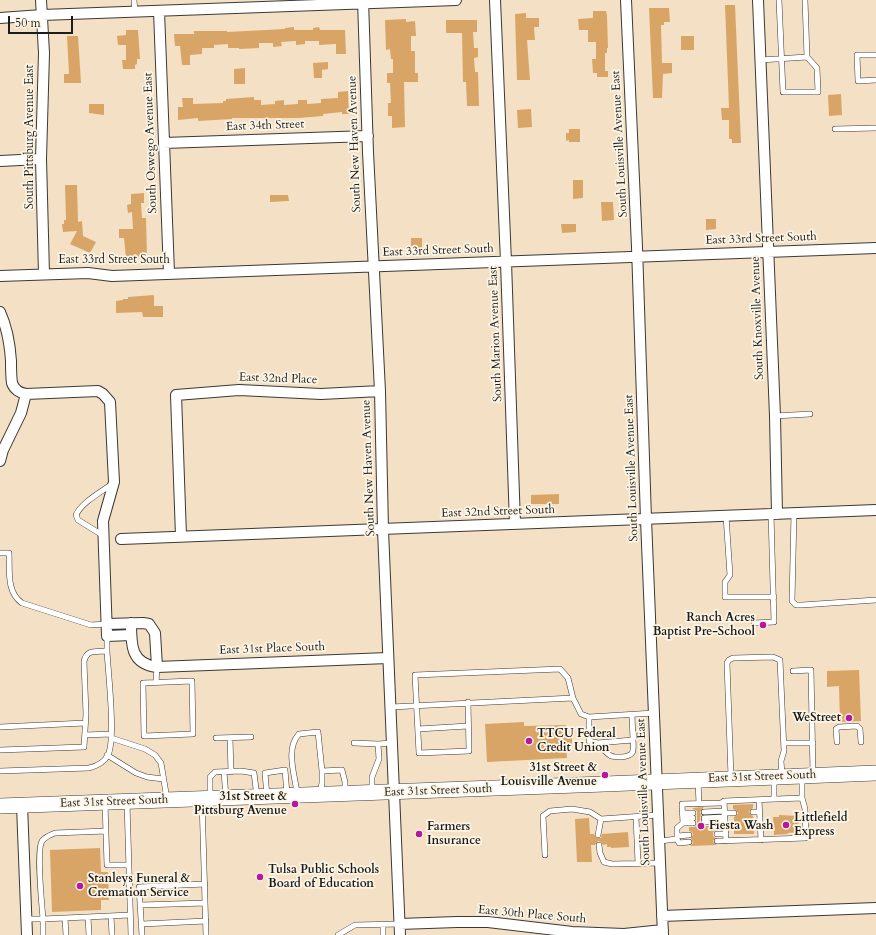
<!DOCTYPE html>
<style>
body{margin:0}
#map{position:relative;width:876px;height:935px;overflow:hidden;background:#f4e0c4;font-family:Cardo,serif}
canvas{display:block}
.scale{position:absolute;left:8px;top:16px;width:65px;height:18px;box-sizing:border-box;border:2px solid #1c1c1c;border-top:0;padding-left:5px;font-size:12px;line-height:14px;white-space:nowrap;color:#1c1c1c;-webkit-text-stroke:3px #fcf5e5;paint-order:stroke}
</style>
<div id="map">
<canvas width="876" height="935"></canvas>
<div class="scale">50 m</div>
</div>
<script>
const ctx = document.querySelector('canvas').getContext('2d');
ctx.lineJoin = 'round';
function fill(path, color) { ctx.fillStyle = color; ctx.fill(path, 'evenodd'); }
function strokePath(path, color, width, dash) { ctx.strokeStyle = color; ctx.lineWidth = width; ctx.lineCap = dash ? 'butt' : 'round'; ctx.setLineDash(dash || []); ctx.stroke(path); }
function label(font, color, halo, rows, align = 'center') {
  ctx.font = font + ' Cardo,serif'; ctx.lineWidth = 3.5; ctx.setLineDash([]); ctx.textBaseline = 'middle'; ctx.strokeStyle = halo; ctx.fillStyle = color; for (const [text, x, y, turn = 0] of rows) {
    ctx.save(); ctx.translate(x, y); ctx.rotate((+turn || 0) * Math.PI / 180); ctx.textAlign = isNaN(turn) ? turn : align; if (halo) ctx.strokeText(text, 0, 0); ctx.fillText(text, 0, 0); ctx.restore();
  }
}
const building = new Path2D(`
 M725,5H735L741,143H732V139H729V120H722L721,108H729Z
 M649,8H669L670,22H664V25H661L662,63H672V73L663,74L662,98H653Z
 M593,11H606L607,15L608,48H607V53H605V71H608V77H597V73H593L592,59H596V42H588V30H579L578,19L593,18Z
 M526,13V18H539V27H534L535,40H527L530,80H517L515,14Z
 M406,19V22L415,21L416,36H411V51H415V73H418V82H404L405,127L392,128V116H388V103H391L390,83H387V73H393V59H391L390,49L386,50L385,20Z
 M446,20H477V32H473L474,48H478V57L474,58L475,72H478L479,106H467L466,82H463L462,33H446Z
 M294,27V30H313V28L319,27L320,30H345L346,54H336V44L319,45V41H305V44L296,45V41L281,42L282,46L273,47V43H259V48L239,49V48H228V44L214,45V48H202V54L190,55V65H182L180,46H175L174,34H194V31H227V32L285,29V28Z
 M126,30H138L140,59H137V64L135,65V69H123L122,60H126V45H118L117,36L126,35Z
 M67,36H78L81,83H64V74H69Z
 M681,36H694V50H681Z
 M328,62V69L322,70V78H314L313,63Z
 M245,68V84H234V69Z
 M348,91L349,114H342V112L323,114V116L299,118H232V119L198,121V118L178,120V107H183L182,98H193V104L223,103V101H226V99L254,97V100H261V105L275,104V101L284,100V105L298,104V100H307V104L321,103V99L338,98V92Z
 M841,94L842,115L829,116L828,95Z
 M89,104H104V115L89,113Z
 M531,109L532,127L518,128L517,110Z
 M569,129H580V142H569V140L566,141V133H569Z
 M573,180H583V198L573,199Z
 M65,185H77L78,222L82,221L83,236L96,242L90,253L70,244L77,231L63,232L62,224H64V220H66Z
 M144,193V203H141L142,218H146L147,257L126,258L124,238H119V229H133L132,212L128,213L127,205L131,204V194Z
 M270,195H288L289,201L270,202Z
 M601,202H613L614,220L602,221Z
 M706,219H716V229L706,230Z
 M561,224H576V232L562,233Z
 M411,238H422V249H411Z
 M154,295V306H163V317H143L142,312L116,313V301L123,300V299H128V297Z
 M559,494V504H531V495Z
 M859,670L861,721L840,722L839,686L827,687V671Z
 M524,722V726L566,725V736L572,735V746H566L567,758L487,762L485,724Z
 M753,804V808L750,810L749,812L751,815L753,816V822L750,823L749,826L750,829L754,830V834H734V830L737,828L738,826L736,823L734,822V817L737,815L738,813L736,810L733,809V805Z
 M704,807L700,812L701,815L700,818V824L704,826H711V830H717L713,832V836L715,838L713,841L714,843L717,845L690,846L693,843L691,838L693,835L692,832L689,831V827H695L697,823V811L692,808Z
 M779,815L798,816L799,832L788,833V834L774,835L773,817H779Z
 M589,818L590,834H594L596,838H601L602,834L628,832L629,847L611,848V847H607V844L603,845L601,842L598,841L595,845H591L592,862H577L575,819Z
 M100,848L101,872H108L109,900H101V910L52,912L50,850Z`);
const lane = new Path2D(`
 M134,0L135,12
 M779,0L783,92H818L817,68L807,57
 M876,55H857L858,81L876,80
 M760,60L807,57L805,0
 M835,129L876,128
 M775,416L810,414
 M794,513L792,601L796,605H802L876,600
 M726,516L730,575L725,582V597H774
 M104,536L78,520L76,515C81,503 101,492 112,484
 M0,553H9C10,570 6,592 22,603L91,625L107,624
 M754,623L774,622L771,514
 M107,636V651
 M793,671L811,670L813,774
 M192,681L193,734L144,736L143,683Z
 M156,682L157,667
 M468,702L469,751L419,753L415,675L560,669L568,678L573,698L581,714L589,717L654,713
 M391,707L573,698
 M589,717V741L597,743L633,740L632,715
 M0,727L85,723
 M418,729L468,726
 M85,735L111,734
 M111,738L145,749L155,755L161,763L167,799
 M216,738L251,737
 M230,738L231,772
 M837,742L836,729L839,727L857,726L860,729L861,742
 M354,743L378,744L392,743
 M597,743C601,747 606,753 611,756C614,757 618,757 621,757C634,756 634,752 633,740
 M787,743H813
 M0,750L84,747L86,714L84,662C86,649 96,652 107,651C108,671 116,739 108,755C104,763 97,766 89,768L0,771
 M107,755L136,773L147,777L163,779
 M224,772L226,797
 M731,777L727,663L729,660L733,658L773,657L780,660L784,751L781,761L782,775
 M774,778V799
 M698,781L699,804
 M372,790V777L379,759L378,744
 M297,793C295,775 285,749 299,734L318,732L322,771
 M320,793L322,783V771L342,770L345,782V793
 M267,796L265,773L285,770L287,794
 M210,798V777L215,772L241,771L254,773L257,796
 M202,800L206,935
 M759,800L761,840
 M724,801L726,841
 M105,803L107,865H129
 M127,803L131,935
 M704,812L724,811
 M753,812H759
 M682,813H693
 M724,813H734
 M636,817L638,863
 M683,818H693
 M704,818L725,817
 M601,819L658,815
 M704,822L725,821
 M683,823H693
 M725,826H734
 M753,826L760,825
 M717,834H726
 M678,836L689,835
 M677,839L679,843L689,842
 M660,841L677,839V828L683,823L682,804L721,803L724,801L802,798V778
 M717,841L806,838L805,809L802,798
 M599,845L600,853L604,862L612,864L660,863
 M545,855L543,816L550,811L572,809L590,812L601,819L598,835
 M141,905L205,903
 M111,916L112,935
 M88,917L89,935
 M65,918L66,935
 M27,919H43C42,905 36,851 42,841C45,837 50,835 55,833L106,831
 M142,924L206,921
 M383,925V935
 M43,935V919L130,915
 M142,935L139,887L205,884
 M338,935L355,925L399,924`);
const street = new Path2D(`
 M41,0L44,53L41,159L44,274
 M363,0L368,152L380,391L383,530L400,935
 M495,0L506,262L515,524
 M626,0L637,247L646,519L663,935
 M758,0L775,416L777,514
 M159,11L169,273
 M0,18L42,15L456,0
 M164,143L368,136
 M0,161L41,159
 M0,276L88,273L112,276L876,248
 M0,312C7,327 10,345 11,361C11,368 11,376 12,383C14,389 20,393 26,394L98,391L103,394L110,402L114,482L103,521L107,636L131,635
 M0,461L3,450L21,413L26,394
 M181,536L176,395L239,390L321,394L380,391
 M121,539L876,510
 M131,623C131,645 131,664 157,667L388,658
 M107,624L143,623L149,624L155,633L157,667
 M22,805L27,935
 M662,916L876,908
 M399,924L457,922H488L572,932L624,934L663,930`);
const secondary = new Path2D(`
 M0,806L605,784L876,773`);
const markers = [
 [763,625,4,"#b5179e"],
 [849,718,4,"#b5179e"],
 [529,741,4,"#b5179e"],
 [605,775,4,"#b5179e"],
 [295,804,4,"#b5179e"],
 [786,825,4,"#b5179e"],
 [701,826,4,"#b5179e"],
 [419,834,4,"#b5179e"],
 [260,877,4,"#b5179e"],
 [80,886,4,"#b5179e"]
];
const streetNames = [
 ["East 34th Street",265,126,-2],
 ["South Pittsburg Avenue East",30,137,-90],
 ["South Oswego Avenue East",151,143,-92],
 ["South New Haven Avenue",355,144,-92],
 ["South Louisville Avenue East",620,144,-93],
 ["East 33rd Street South",761,239,-2],
 ["East 33rd Street South",438,251,-2],
 ["East 33rd Street South",114,260],
 ["South Knoxville Avenue",758,318,-92],
 ["South Marion Avenue East",496,334,-92],
 ["East 32nd Place",278,379,2],
 ["South New Haven Avenue",369,468,-92],
 ["South Louisville Avenue East",632,468,-92],
 ["East 32nd Street South",498,512,-2],
 ["East 31st Place South",272,649,-2],
 ["East 31st Street South",762,777,-2],
 ["East 31st Street South",438,791,-2],
 ["South Louisville Avenue East",644,792,-92],
 ["East 31st Street South",114,802,-2],
 ["East 30th Place South",532,915,5]
];
const poiNames = [
 ["Ranch Acres",755,618,"right"],
 ["Baptist Pre-School",755,632,"right"],
 ["WeStreet",841,718,"right"],
 ["TTCU Federal",537,734],
 ["Credit Union",537,748],
 ["31st Street &",597,768,"right"],
 ["Louisville Avenue",597,782,"right"],
 ["31st Street &",287,797,"right"],
 ["Pittsburg Avenue",287,811,"right"],
 ["Littlefield",794,818],
 ["Express",794,832],
 ["Fiesta Wash",709,826],
 ["Farmers",427,827],
 ["Insurance",427,841],
 ["Tulsa Public Schools",268,870],
 ["Board of Education",268,884],
 ["Stanleys Funeral &",88,879],
 ["Cremation Service",88,893]
];
fill(building, '#d9a566');
strokePath(lane, '#3c3935', 6);
strokePath(street, '#3c3935', 12);
strokePath(secondary, '#3c3935', 16);
strokePath(lane, '#fff', 5);
strokePath(street, '#fff', 10);
strokePath(secondary, '#fff', 15);
for (const [x, y, r, color] of markers) { const dot = new Path2D(); dot.arc(x, y, r, 0, 2 * Math.PI); ctx.fillStyle = color; ctx.fill(dot); strokePath(dot, '#fcf5e5', 1.5); }
label('12px', '#1c1c1c', '#fcf5e5', streetNames);
label('bold 12px', '#1c1c1c', '#fcf5e5', poiNames, 'left');
</script>
